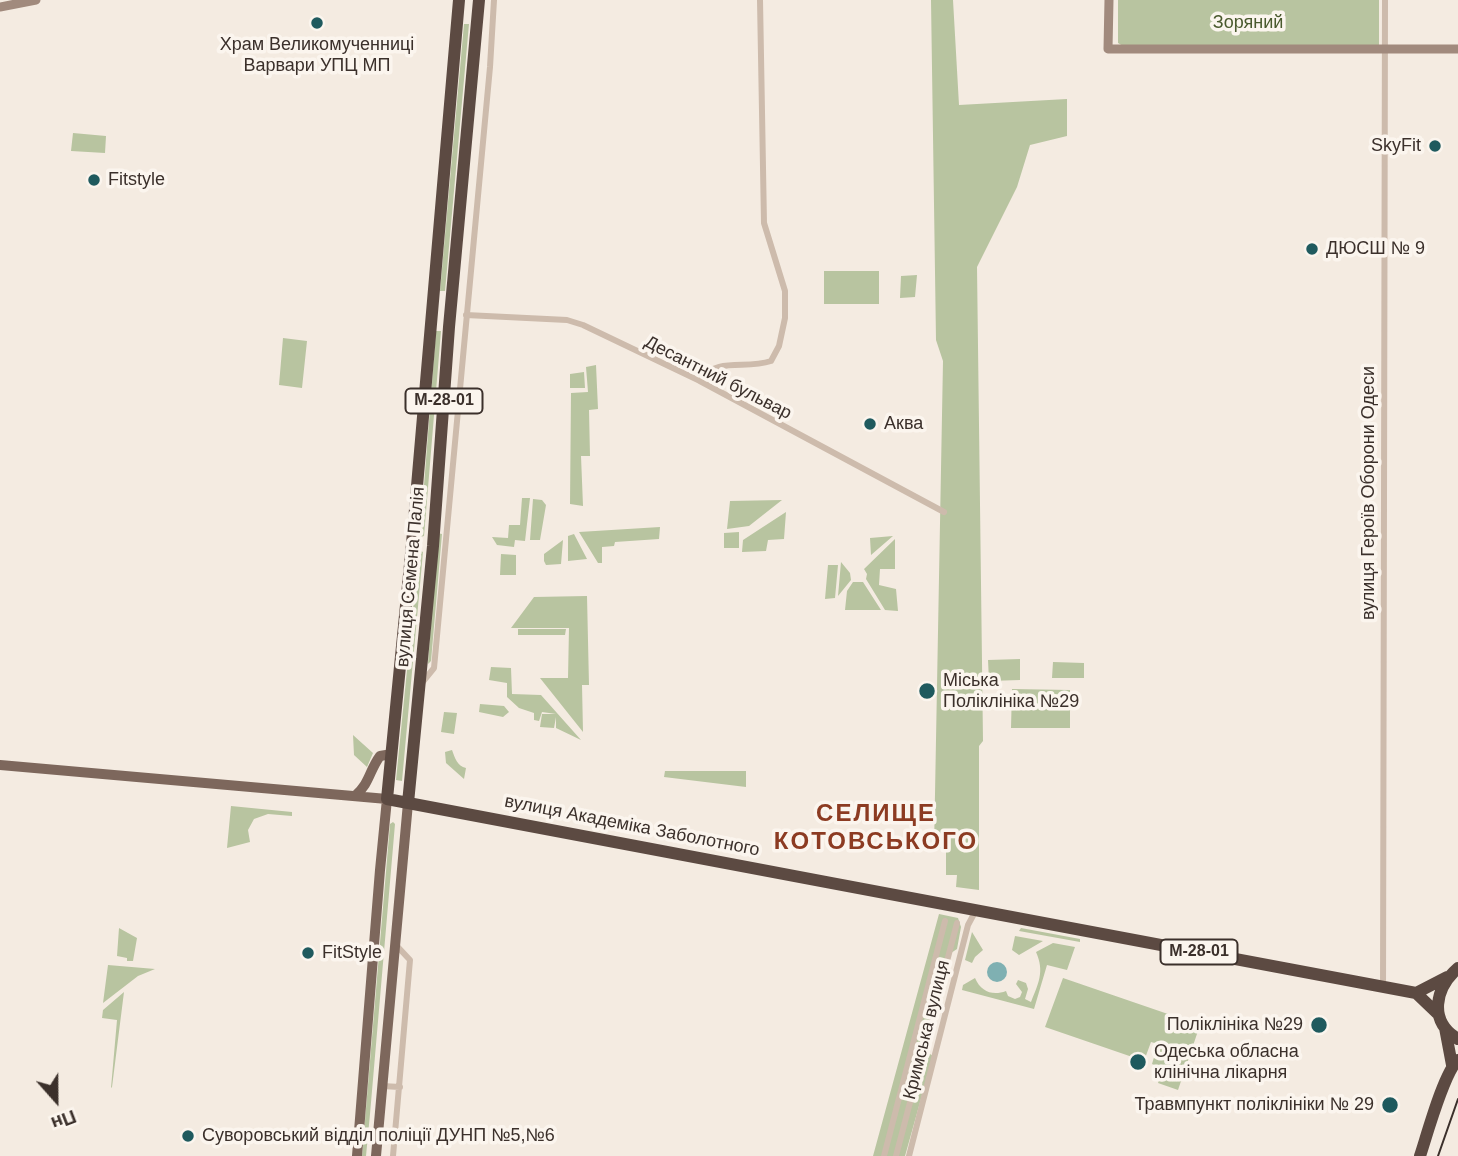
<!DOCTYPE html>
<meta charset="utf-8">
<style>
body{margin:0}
#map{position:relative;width:1458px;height:1156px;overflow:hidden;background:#f4ebe1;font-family:Helvetica,sans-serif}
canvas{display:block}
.north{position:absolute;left:21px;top:1065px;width:70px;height:70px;-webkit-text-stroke:5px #fbf5ee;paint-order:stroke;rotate:159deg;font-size:19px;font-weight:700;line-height:28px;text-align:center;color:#3b302b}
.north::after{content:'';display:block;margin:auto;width:24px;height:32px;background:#3b302b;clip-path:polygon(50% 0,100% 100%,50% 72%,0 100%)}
</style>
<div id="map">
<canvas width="1458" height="1156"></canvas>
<div class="north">Пн</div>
</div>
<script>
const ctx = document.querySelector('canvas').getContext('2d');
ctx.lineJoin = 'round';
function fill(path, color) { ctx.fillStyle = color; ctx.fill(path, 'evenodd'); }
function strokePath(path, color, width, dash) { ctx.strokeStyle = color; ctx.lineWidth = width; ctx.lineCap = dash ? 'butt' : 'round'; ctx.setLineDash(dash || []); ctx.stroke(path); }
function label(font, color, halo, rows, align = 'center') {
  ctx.font = font + ' Helvetica,sans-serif'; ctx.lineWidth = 7; ctx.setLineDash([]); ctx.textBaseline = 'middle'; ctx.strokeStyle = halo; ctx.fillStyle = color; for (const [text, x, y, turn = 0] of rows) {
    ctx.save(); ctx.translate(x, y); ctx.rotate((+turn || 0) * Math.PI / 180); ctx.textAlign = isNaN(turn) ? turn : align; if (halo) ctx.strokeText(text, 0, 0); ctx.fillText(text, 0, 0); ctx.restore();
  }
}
const green = new Path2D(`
 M931,0H953L959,105L1067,99V136L1030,145L1017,187L977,267L983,741L979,746V890L956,887L957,875H946V848H934L943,361L936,340Z
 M1118,0H1379V46H1123L1118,43Z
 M464,24H469L445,291H440Z
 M73,133L106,136L105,153L71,151Z
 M824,271H879V304H824Z
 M917,275L915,297L900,298L901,276Z
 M436,331H441L424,536L420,537Z
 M283,338L307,341L302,388L279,385Z
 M596,365L598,409L589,410L590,456H581L583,506L570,504L571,393L588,392L586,367Z
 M584,372L585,388H570V374Z
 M522,498H530L525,541L515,540L514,547L497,545L492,537L508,538L509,525H520Z
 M533,499L542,500L546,505L540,540H530Z
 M782,500L749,526L727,529L730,501Z
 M786,512L784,539L768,540L766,551L742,552L743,540Z
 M660,527L659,539L615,542L614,546L602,547V563H598L579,532Z
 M739,532V548H724V533Z
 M437,533L442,534L431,661L428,664Z
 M574,534L587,559L568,561V536Z
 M893,536L871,555L870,538Z
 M895,539V569H880L879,585L896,589L898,611L885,610L866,579L867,574L864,569Z
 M563,540L561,564L546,565L544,561V554Z
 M419,550L423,552L402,781L396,780Z
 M501,554L516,555V575H500Z
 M841,562L850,573L851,580L838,596Z
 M828,565H838L835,598L825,599Z
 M853,582H863L881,610H845L847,591Z
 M587,596L589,685H582L583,732L540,678H568L569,628H511L534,597Z
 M518,629H566L565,635H518Z
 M1020,659V680L989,681L988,660Z
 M1053,662L1084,663V678H1052Z
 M491,667L511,668L512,694L541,695L581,740L556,728V717L554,728L540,727L542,714H556L542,712L539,721L534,720V713L519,708L507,697V683L489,680Z
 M1012,689L1070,690V728H1011Z
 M480,704L504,706L509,712L503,717L479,712Z
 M444,712L457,713L454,734L441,732Z
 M353,735L373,753L367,767L354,755Z
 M452,750C455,758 457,766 466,768L464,779L446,763L445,752Z
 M665,771H746V787L664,777Z
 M231,806L292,812V816L268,814L254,819L248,830L250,842L227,848Z
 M393,822L395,824L370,1114L366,1156H362L390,824Z
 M939,914L958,918L961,927L957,949L951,953L927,1052L933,1056L905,1156H873Z
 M119,928L137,938L133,961H127V958L117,956Z
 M1021,928L1080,939V942L1019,931Z
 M972,932L983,950L975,957L972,963L965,960Z
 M1015,936L1043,941L1019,955L1012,950Z
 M1053,943L1075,947L1067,970L1047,965L1034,1009L962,990L963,985L975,978C981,992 993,996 1006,991L1008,996L1015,999L1020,997L1022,992L1016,984L1018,980L1026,983L1028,989L1025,999L1031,1002C1038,984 1045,972 1036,952Z
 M108,965L155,969L138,976L103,1003Z
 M1063,978L1200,1025L1178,1090L1158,1083L1163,1069L1152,1064L1158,1044L1151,1042L1144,1061L1045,1027Z
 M124,992L112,1087L111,1088L117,1020L102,1018L103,1010Z`);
const water = new Path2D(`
 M987 972a10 10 0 1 1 20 0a10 10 0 1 1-20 0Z`);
const street = new Path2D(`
 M466,315L567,320L583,325L698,380L944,512
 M698,380C720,356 744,370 771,361L779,346L785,318V291L764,223L760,0
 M421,684L434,668L490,67L494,0
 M1383,987L1385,0
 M382,1086L400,1087
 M393,1156L410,960L395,944
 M884,1156L945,921
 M896,1156L957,923
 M909,1156L968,925L975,912`);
const secondary = new Path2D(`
 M1109,0L1108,49H1458
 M0,7L36,0`);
const primary = new Path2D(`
 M0,765L387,799L380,870L357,1156
 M355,796C370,783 369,771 380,756L392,754
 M376,1156L408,803`);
const highway = new Path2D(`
 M459,0L412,544L387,799C730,863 1073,930 1416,993L1439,1015
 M408,803L433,546L449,327L479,0
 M1458,968C1435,988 1428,1021 1458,1039
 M1416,993L1447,977
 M1445,1028L1452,1065
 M1420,1156C1427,1135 1444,1072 1458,1060`);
const tram = new Path2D(`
 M1438,1156L1458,1099`);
const markers = [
 [317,23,7,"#1f5a5e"],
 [1435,146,7,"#1f5a5e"],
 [94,180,7,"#1f5a5e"],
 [1312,249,7,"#1f5a5e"],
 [870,424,7,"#1f5a5e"],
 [927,691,9,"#1f5a5e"],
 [308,953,7,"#1f5a5e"],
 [1319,1025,9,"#1f5a5e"],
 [1138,1062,9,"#1f5a5e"],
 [1390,1105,9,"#1f5a5e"],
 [188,1136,7,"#1f5a5e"]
];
const shields = [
 [444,401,77],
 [1199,952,77]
];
const shieldNames = [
 ["М-28-01",444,401],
 ["М-28-01",1199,952]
];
const parkNames = [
 ["Зоряний",1248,23]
];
const poiNames = [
 ["Храм Великомученниці",317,45,"center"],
 ["Варвари УПЦ МП",317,66,"center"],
 ["SkyFit",1421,146,"right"],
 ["Fitstyle",108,180],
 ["ДЮСШ № 9",1326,249],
 ["Аква",884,424],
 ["Міська",943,681],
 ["Поліклініка №29",943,702],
 ["FitStyle",322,953],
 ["Поліклініка №29",1303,1025,"right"],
 ["Одеська обласна",1154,1052],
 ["клінічна лікарня",1154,1073],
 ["Травмпункт поліклініки № 29",1374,1105,"right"],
 ["Суворовський відділ поліції ДУНП №5,№6",202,1136]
];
const streetNames = [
 ["Десантний бульвар",718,378,27],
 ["вулиця Героїв Оборони Одеси",1369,493,-90],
 ["вулиця Семена Палія",411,577,-85],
 ["вулиця Академіка Заболотного",632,826,11],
 ["Кримська вулиця",927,1030,-76]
];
const districtNames = [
 ["СЕЛИЩЕ",876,814],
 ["КОТОВСЬКОГО",876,842]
];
fill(green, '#b8c4a0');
fill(water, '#7fb0b2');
strokePath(street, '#cdbbac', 6);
strokePath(secondary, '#a18a7d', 9);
strokePath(primary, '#7d675c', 10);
strokePath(highway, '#5c4a42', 12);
strokePath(tram, '#3b302b', 2);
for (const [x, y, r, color] of markers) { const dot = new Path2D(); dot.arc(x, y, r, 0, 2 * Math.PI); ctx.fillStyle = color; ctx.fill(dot); strokePath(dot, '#fbf5ee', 2.5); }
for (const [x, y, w] of shields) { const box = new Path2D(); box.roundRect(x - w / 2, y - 12.5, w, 25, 5); ctx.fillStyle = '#fbf5ee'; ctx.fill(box); strokePath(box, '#3b302b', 2); }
label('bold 16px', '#3b302b', null, shieldNames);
label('18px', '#4a5a2e', '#fbf5ee', parkNames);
label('18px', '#3b302b', '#fbf5ee', poiNames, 'left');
label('18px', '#3b302b', '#fbf5ee', streetNames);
ctx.letterSpacing = '2px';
label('bold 24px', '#8c3b22', '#fbf5ee', districtNames);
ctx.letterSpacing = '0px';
</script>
